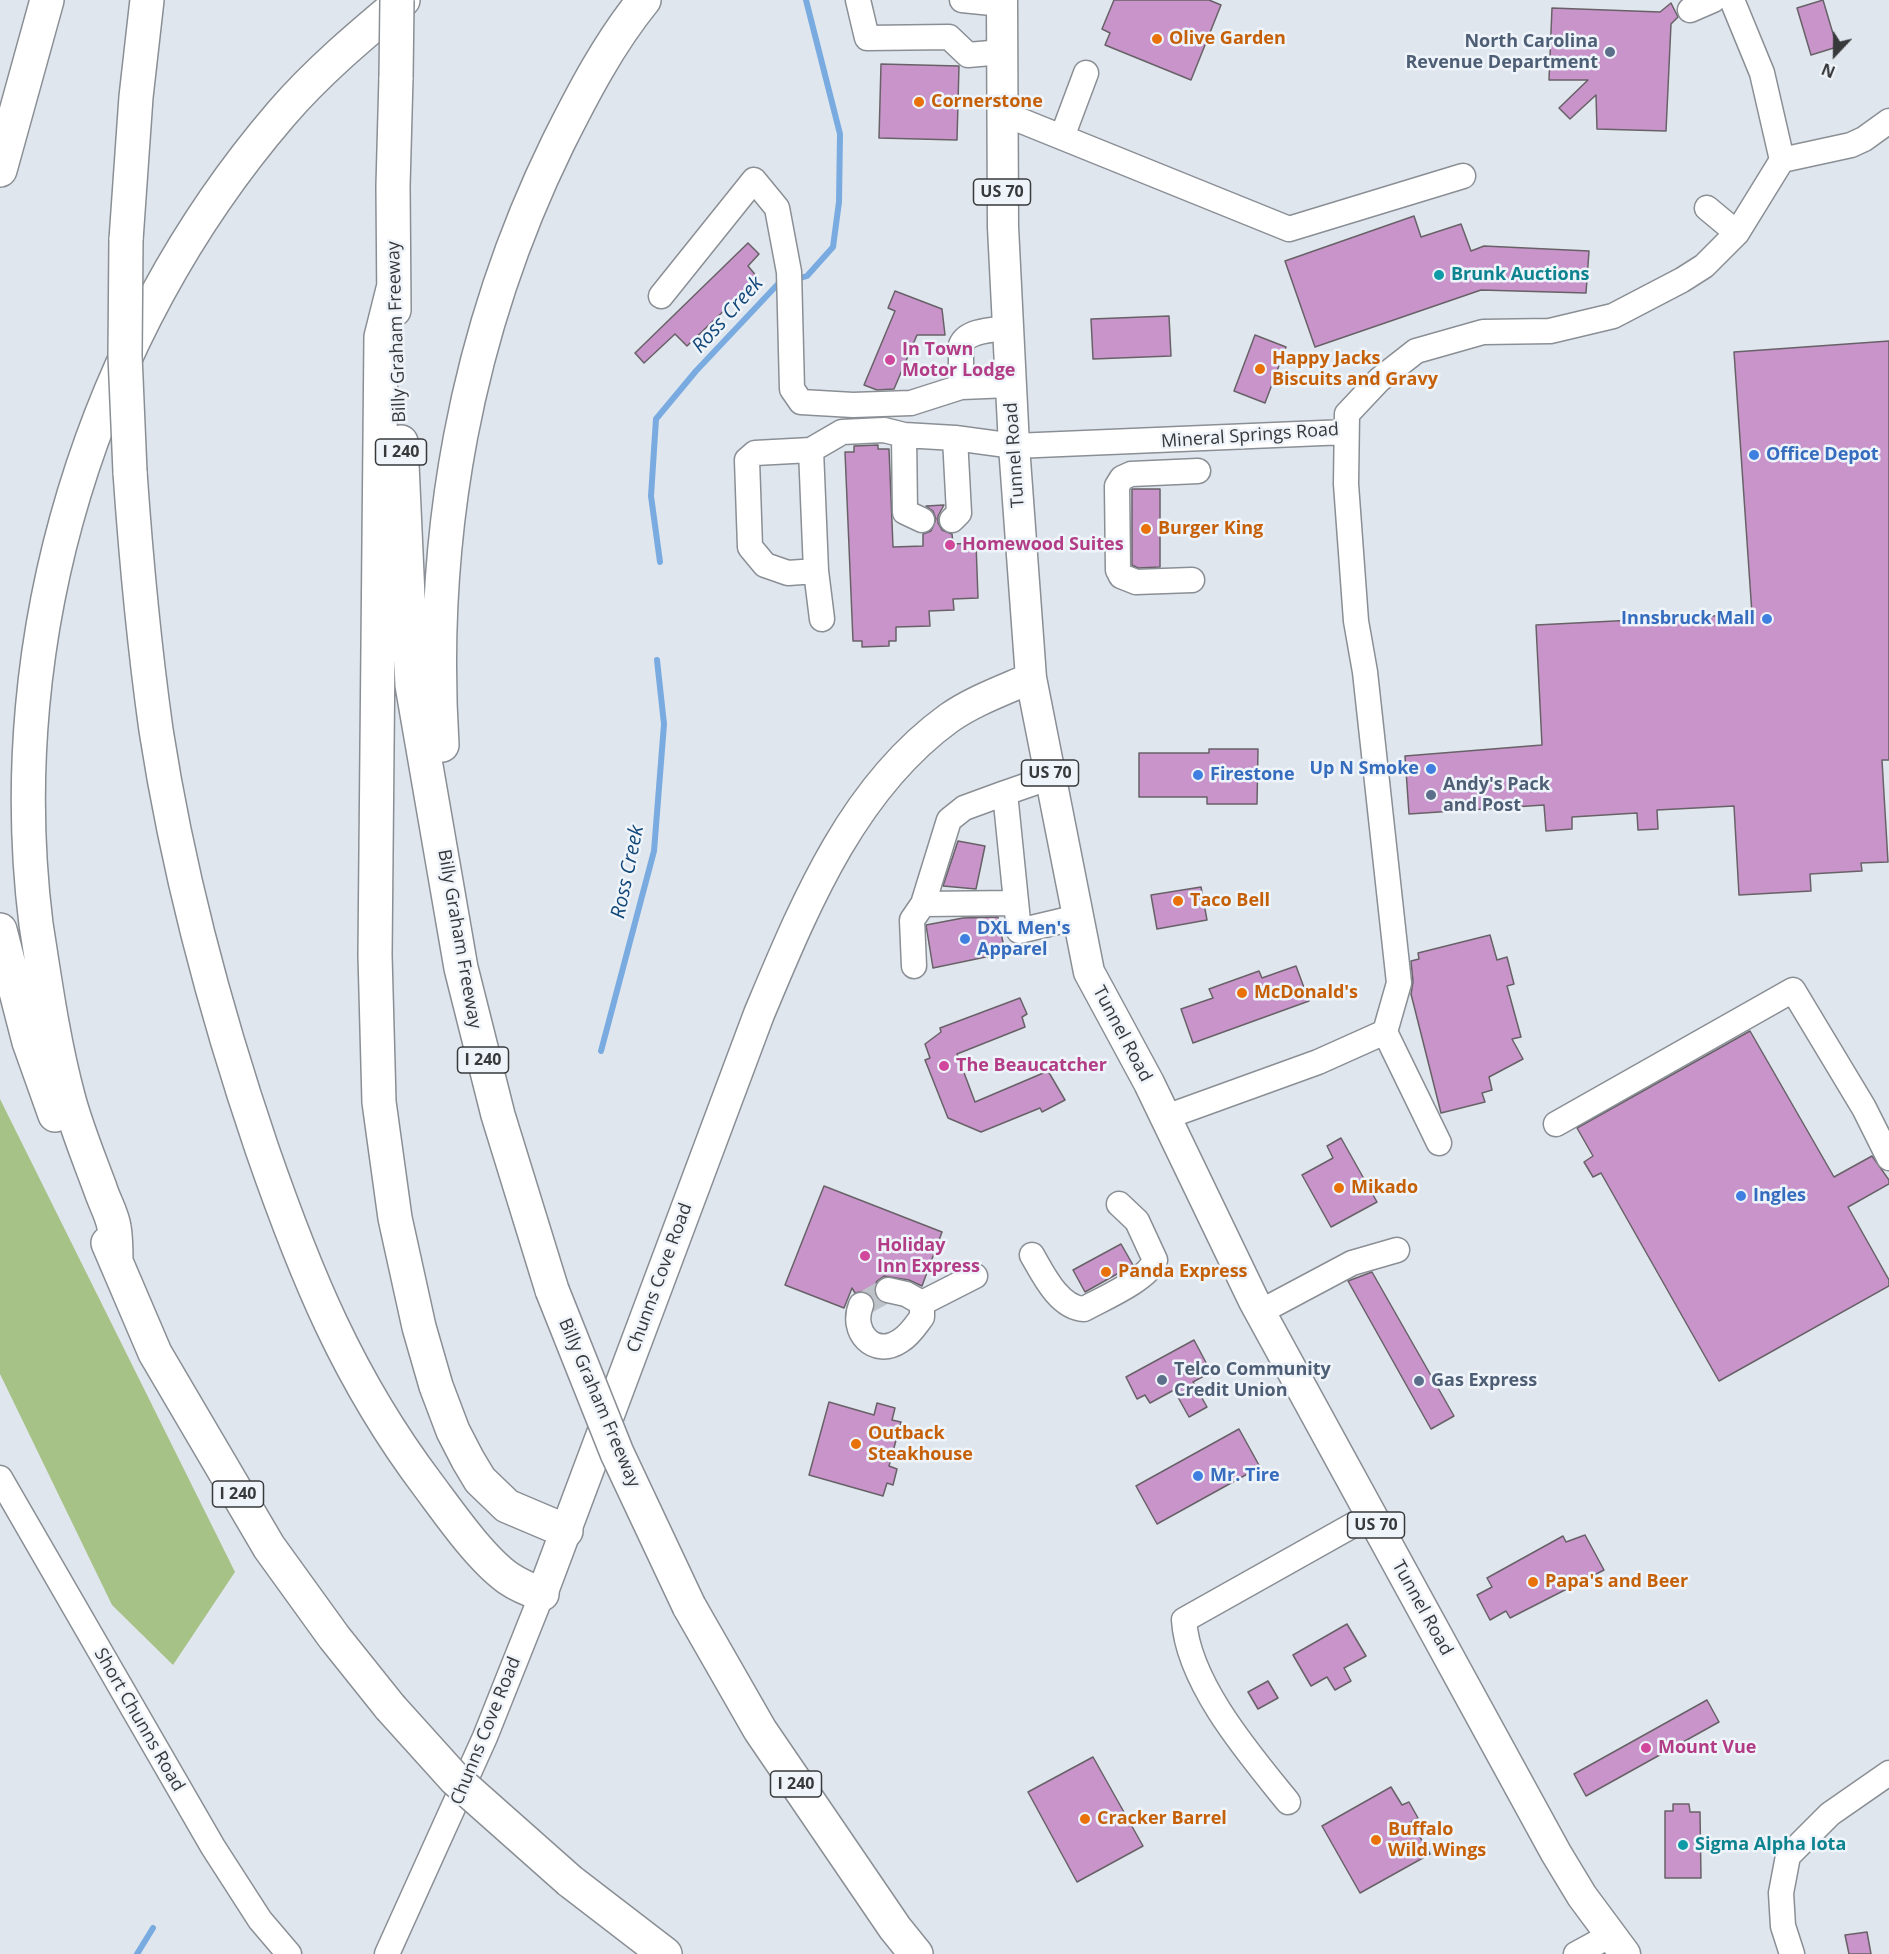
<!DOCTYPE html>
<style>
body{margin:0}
#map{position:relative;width:1889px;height:1954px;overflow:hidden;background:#e0e6ed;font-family:"Open Sans",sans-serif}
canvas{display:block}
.north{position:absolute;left:1805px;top:24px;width:60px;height:60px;-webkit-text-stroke:4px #eef4fa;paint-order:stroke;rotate:202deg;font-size:16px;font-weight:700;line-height:24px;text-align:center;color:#37393b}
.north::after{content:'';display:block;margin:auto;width:21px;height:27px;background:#37393b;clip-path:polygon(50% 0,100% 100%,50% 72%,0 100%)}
</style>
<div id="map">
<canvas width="1889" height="1954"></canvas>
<div class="north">N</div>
</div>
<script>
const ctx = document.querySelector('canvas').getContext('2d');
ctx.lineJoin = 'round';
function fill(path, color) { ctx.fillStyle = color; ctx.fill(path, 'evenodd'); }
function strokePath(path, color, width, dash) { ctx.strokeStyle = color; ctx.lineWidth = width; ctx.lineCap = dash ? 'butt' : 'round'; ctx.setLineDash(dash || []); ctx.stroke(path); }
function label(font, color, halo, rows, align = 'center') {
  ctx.font = font + ' "Open Sans",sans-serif'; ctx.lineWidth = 5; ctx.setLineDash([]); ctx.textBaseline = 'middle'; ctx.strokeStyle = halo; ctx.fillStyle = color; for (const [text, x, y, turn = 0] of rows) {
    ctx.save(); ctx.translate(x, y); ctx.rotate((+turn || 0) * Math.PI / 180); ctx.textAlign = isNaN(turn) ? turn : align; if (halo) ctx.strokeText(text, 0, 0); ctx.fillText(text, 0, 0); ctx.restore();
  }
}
const green = new Path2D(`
 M0,1099L235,1572L173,1665L112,1605L0,1374Z`);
const stream = new Path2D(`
 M794,280L807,276L833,247L839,202L840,134L806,0
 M660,562L651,496L656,419L696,371L778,284L784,283
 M601,1051L654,851L664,724L657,660
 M137,1954L153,1928`);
const building = new Path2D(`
 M1114,0H1209L1221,5L1191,80L1105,45L1110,33L1102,29Z
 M1823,0L1837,47L1811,55L1797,8Z
 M1671,3L1678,17L1671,24L1666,131L1597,129L1596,95L1570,119L1559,108L1588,80H1549L1552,8L1660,12Z
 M881,64L959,66L957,140L879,138Z
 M1414,216L1421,237L1461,224L1471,251L1484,246L1589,251L1586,293L1481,290L1315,347L1285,261Z
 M748,243L759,254L748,266L758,278L687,346L675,334L644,363L635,353Z
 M895,291L942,309L945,335H917L894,389L877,390L864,385L895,311L888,308Z
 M1169,316L1171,356L1093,359L1091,319Z
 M1255,335L1286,347L1265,403L1234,391Z
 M1889,341V760H1882L1888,862L1861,863L1862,871L1810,874L1811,891L1739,895L1734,806L1657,810L1658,829L1638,830L1637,813L1572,817V829L1546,831L1544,805L1409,814L1405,756L1542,745L1536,625L1752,614L1734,352Z
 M878,445V449H889L893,547L923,546V534L931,531L936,519L933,511L926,506L944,505L938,516V523L942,530L952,534L953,544L976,543L978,598L953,599L954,610L929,611L930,626L896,627V641H889V646L862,647V641H853L845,452H854V446Z
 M1132,489H1160V567L1138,568L1132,565Z
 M1209,749H1258L1257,804H1207V797H1139V753H1209Z
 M958,841L985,846L976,889L943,886Z
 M1201,887L1207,920L1157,929L1151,895Z
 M998,917L1005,953L933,968L926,925L963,918Z
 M1490,935L1497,960L1507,957L1514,984L1507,986L1521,1037L1512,1039L1523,1059L1489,1077L1492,1090L1482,1093L1485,1102L1441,1113L1411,994L1413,982L1411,961L1419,959L1418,953Z
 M1296,966L1309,1001L1193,1043L1181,1009L1213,998L1209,989L1259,971L1262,978Z
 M1020,998L1027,1014L1022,1017L1025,1027L957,1054L975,1102L1048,1071L1065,1100L1042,1112L1040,1108L981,1132L948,1118L925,1060L930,1058L925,1044L941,1032L940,1028Z
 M1750,1031L1834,1177L1872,1156L1889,1180V1184L1848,1207L1889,1280V1286L1719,1381L1601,1173L1593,1177L1584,1162L1593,1156L1577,1128Z
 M1341,1138L1377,1202L1331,1227L1302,1175L1333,1158L1327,1146Z
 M824,1186L942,1232L922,1286L909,1280L884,1276L877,1281L874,1287L875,1295L881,1302L875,1306L870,1294L864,1291L855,1293L852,1288L844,1308L785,1285Z
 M1121,1244L1133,1265L1085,1292L1073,1270Z
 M1372,1272L1454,1416L1431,1429L1348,1281Z
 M1194,1340L1211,1372L1193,1382L1207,1407L1189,1417L1174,1390L1150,1403L1145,1395L1137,1399L1126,1377Z
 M829,1402L874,1415L877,1403L895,1408L892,1420L901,1422L889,1466L897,1469L893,1485L887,1483L883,1496L809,1475Z
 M1239,1429L1260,1467L1157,1524L1136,1486Z
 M1585,1535L1604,1570L1510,1618L1506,1611L1490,1620L1477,1595L1492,1587L1487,1578L1563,1536L1566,1542Z
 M1347,1624L1366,1656L1344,1668L1351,1681L1335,1690L1327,1677L1311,1686L1293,1655Z
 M1268,1681L1278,1698L1258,1709L1248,1692Z
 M1707,1700L1719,1722L1586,1796L1574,1774Z
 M1093,1757L1143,1846L1077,1882L1028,1792Z
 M1391,1787L1402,1805L1409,1802L1418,1818L1411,1822L1430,1854L1360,1893L1322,1826Z
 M1673,1804H1689L1690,1812H1700L1701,1878H1665V1811H1673Z
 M1867,1932L1871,1954H1849L1845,1935Z`);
const minorTunnel = new Path2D(`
 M861,1305L888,1290`);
const minor = new Path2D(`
 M858,0L867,38L949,37L968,55L1002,52
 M962,0L1002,4
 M1690,10L1713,0
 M1002,113L1289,229L1463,176
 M1062,137L1086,73
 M1782,160L1851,145L1864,139L1889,121
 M1707,208L1737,233
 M661,296L754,180L777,208L789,272L792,389L801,402L853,405L911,403L961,387L1010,385
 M961,387V345C967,330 993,330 1007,328
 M904,435L905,512L922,520
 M811,450L816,571
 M952,520L959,513L955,438
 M1192,580L1136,582L1121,576L1118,570L1117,486L1122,478L1131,474L1198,471
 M822,619L816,571L788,573L765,565L750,547L747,460L755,453L811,450L842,432L884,430L904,435L955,438L1014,446L1346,432
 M1051,777L1005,793L1019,931L1078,917
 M923,904L1015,903
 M914,966L912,920L923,904L949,820L964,808L1005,793
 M1166,1117L1318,1062L1385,1032
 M1556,1124L1793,990L1864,1108L1889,1158
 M1439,1143L1385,1032L1399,983L1365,672L1356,621L1346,484L1347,414L1379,380L1416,351L1483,332L1550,331L1613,316L1682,280L1704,266L1737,233L1782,160L1762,73L1732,0
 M1032,1255C1043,1274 1059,1308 1084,1309C1102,1299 1149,1279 1155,1260L1137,1221L1119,1204
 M922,1303L975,1276
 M861,1305C850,1332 874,1358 900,1341C910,1335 916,1325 922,1317V1303L906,1294L888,1290
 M1260,1312L1352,1263L1397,1250
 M0,1478L213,1847L260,1920L289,1954
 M1288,1802C1249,1754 1188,1683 1184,1620L1371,1515
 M387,1954L485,1737L542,1594
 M1576,1954L1611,1935
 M1792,1954L1783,1926L1781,1893L1788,1856L1830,1814L1889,1773`);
const major = new Path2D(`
 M1002,0L1003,227L1014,446L1031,678L1089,972L1149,1083L1254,1301L1556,1853L1582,1896L1625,1954
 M542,1594L759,1014C804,907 851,789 949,718C973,701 1004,690 1031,678`);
const highway = new Path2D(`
 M0,170L47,0
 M126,240L136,97L147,0
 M393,289L381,337L375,955L379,1102L395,1218L419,1327L436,1386L453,1431L468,1460L480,1480L507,1506L566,1531
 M394,310L393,186L396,77
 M401,442L412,685L461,968L498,1115L552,1290
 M130,472C136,559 144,644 156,730C178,872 216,1014 262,1149C305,1273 348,1379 428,1485C449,1513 480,1558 508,1578C518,1585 530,1590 542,1594
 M442,745C429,537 466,331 558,143C583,93 609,43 644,0
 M0,930L29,1042L55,1115
 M108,1243L155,1353L269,1547L334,1637L390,1707
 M116,1262C116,1251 116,1238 114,1227C112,1214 104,1201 100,1188C89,1158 76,1127 68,1096C53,1040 45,981 36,924C0,636 92,334 281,114C317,72 360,36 403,0
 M689,1606L760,1730L895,1928L916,1954
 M570,1881L665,1954`);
const highwayBridge = new Path2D(`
 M396,77L397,0
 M126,240L125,355L130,472
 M552,1290L617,1453L689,1606
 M390,1707L455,1779L570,1881`);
const markers = [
 [1157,39,6,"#e8710a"],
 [1610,52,6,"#5c6f8a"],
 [919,102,6,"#e8710a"],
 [1439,275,6,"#0f9aa8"],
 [890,360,6,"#d1479c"],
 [1260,369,6,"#e8710a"],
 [1754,455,6,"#3f7fe0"],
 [1146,529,6,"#e8710a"],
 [950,545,6,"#d1479c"],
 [1767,619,6,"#3f7fe0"],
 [1431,769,6,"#3f7fe0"],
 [1198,775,6,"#3f7fe0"],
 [1431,795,6,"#5c6f8a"],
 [1178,901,6,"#e8710a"],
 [965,939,6,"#3f7fe0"],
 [1242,993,6,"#e8710a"],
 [944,1066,6,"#d1479c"],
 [1339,1188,6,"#e8710a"],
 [1741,1196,6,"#3f7fe0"],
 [865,1256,6,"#d1479c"],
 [1106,1272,6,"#e8710a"],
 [1162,1380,6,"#5c6f8a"],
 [1419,1381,6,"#5c6f8a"],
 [856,1444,6,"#e8710a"],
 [1198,1476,6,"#3f7fe0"],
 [1533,1582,6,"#e8710a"],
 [1646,1748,6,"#d1479c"],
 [1085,1819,6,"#e8710a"],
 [1376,1840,6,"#e8710a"],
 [1683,1845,6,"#0f9aa8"]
];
const shields = [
 [1002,192,57],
 [401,452,51],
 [1050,773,57],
 [483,1060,51],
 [238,1494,51],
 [1376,1525,57],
 [796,1784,51]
];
const shieldNames = [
 ["US 70",1002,192],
 ["I 240",401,452],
 ["US 70",1050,773],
 ["I 240",483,1060],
 ["I 240",238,1494],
 ["US 70",1376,1525],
 ["I 240",796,1784]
];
const foodNames = [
 ["Olive Garden",1169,39],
 ["Cornerstone",931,102],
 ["Happy Jacks",1272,359],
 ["Biscuits and Gravy",1272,380],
 ["Burger King",1158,529],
 ["Taco Bell",1190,901],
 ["McDonald's",1254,993],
 ["Mikado",1351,1188],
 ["Panda Express",1118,1272],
 ["Outback",868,1434],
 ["Steakhouse",868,1455],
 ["Papa's and Beer",1545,1582],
 ["Cracker Barrel",1097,1819],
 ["Buffalo",1388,1830],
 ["Wild Wings",1388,1851]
];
const serviceNames = [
 ["North Carolina",1598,42,"right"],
 ["Revenue Department",1598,63,"right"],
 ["Andy's Pack",1443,785],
 ["and Post",1443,806],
 ["Telco Community",1174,1370],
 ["Credit Union",1174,1391],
 ["Gas Express",1431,1381]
];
const cultureNames = [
 ["Brunk Auctions",1451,275],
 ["Sigma Alpha Iota",1695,1845]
];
const streetNames = [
 ["Billy Graham Freeway",397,332,-92],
 ["Mineral Springs Road",1250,436,-4],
 ["Tunnel Road",1015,455,-94],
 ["Billy Graham Freeway",459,939,80],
 ["Tunnel Road",1122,1034,62],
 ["Chunns Cove Road",660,1278,-70],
 ["Billy Graham Freeway",599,1403,67],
 ["Tunnel Road",1422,1608,61],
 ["Short Chunns Road",139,1720,60],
 ["Chunns Cove Road",486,1731,-68]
];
const hotelNames = [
 ["In Town",902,350],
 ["Motor Lodge",902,371],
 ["Homewood Suites",962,545],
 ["The Beaucatcher",956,1066],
 ["Holiday",877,1246],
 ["Inn Express",877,1267],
 ["Mount Vue",1658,1748]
];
const shopNames = [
 ["Office Depot",1766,455],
 ["Innsbruck Mall",1755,619,"right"],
 ["Up N Smoke",1419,769,"right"],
 ["Firestone",1210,775],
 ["DXL Men's",977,929],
 ["Apparel",977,950],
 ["Ingles",1753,1196],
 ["Mr. Tire",1210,1476]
];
const waterNames = [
 ["Ross Creek",728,315,-48],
 ["Ross Creek",628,872,-78]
];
fill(green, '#a7c287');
strokePath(stream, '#79abe1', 6);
fill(building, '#c894ca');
strokePath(building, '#686268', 1.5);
strokePath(minorTunnel, '#bec3c9', 24, [24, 12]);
strokePath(minor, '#8a8f95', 27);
strokePath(major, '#8a8f95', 33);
strokePath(highway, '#8a8f95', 36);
strokePath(minor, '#fff', 24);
strokePath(major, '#fff', 30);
strokePath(highway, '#fff', 33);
strokePath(highwayBridge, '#8a8f95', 36, []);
strokePath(highwayBridge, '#fff', 33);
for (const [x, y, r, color] of markers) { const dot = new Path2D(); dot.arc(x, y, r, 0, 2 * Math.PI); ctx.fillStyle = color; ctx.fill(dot); strokePath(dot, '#eef4fa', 2); }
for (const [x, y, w] of shields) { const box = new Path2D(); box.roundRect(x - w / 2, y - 13, w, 26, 4.5); ctx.fillStyle = '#eef4fa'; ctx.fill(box); strokePath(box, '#37393b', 1.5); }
label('bold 16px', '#37393b', null, shieldNames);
label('bold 18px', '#c56008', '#eef4fa', foodNames, 'left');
label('bold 18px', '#4e5e75', '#eef4fa', serviceNames, 'left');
label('bold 18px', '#0d838f', '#eef4fa', cultureNames, 'left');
label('18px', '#37393b', '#eef4fa', streetNames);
label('bold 18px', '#b23c85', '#eef4fa', hotelNames, 'left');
label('bold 18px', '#366cbe', '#eef4fa', shopNames, 'left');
label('italic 20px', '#124779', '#eef4fa', waterNames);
</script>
